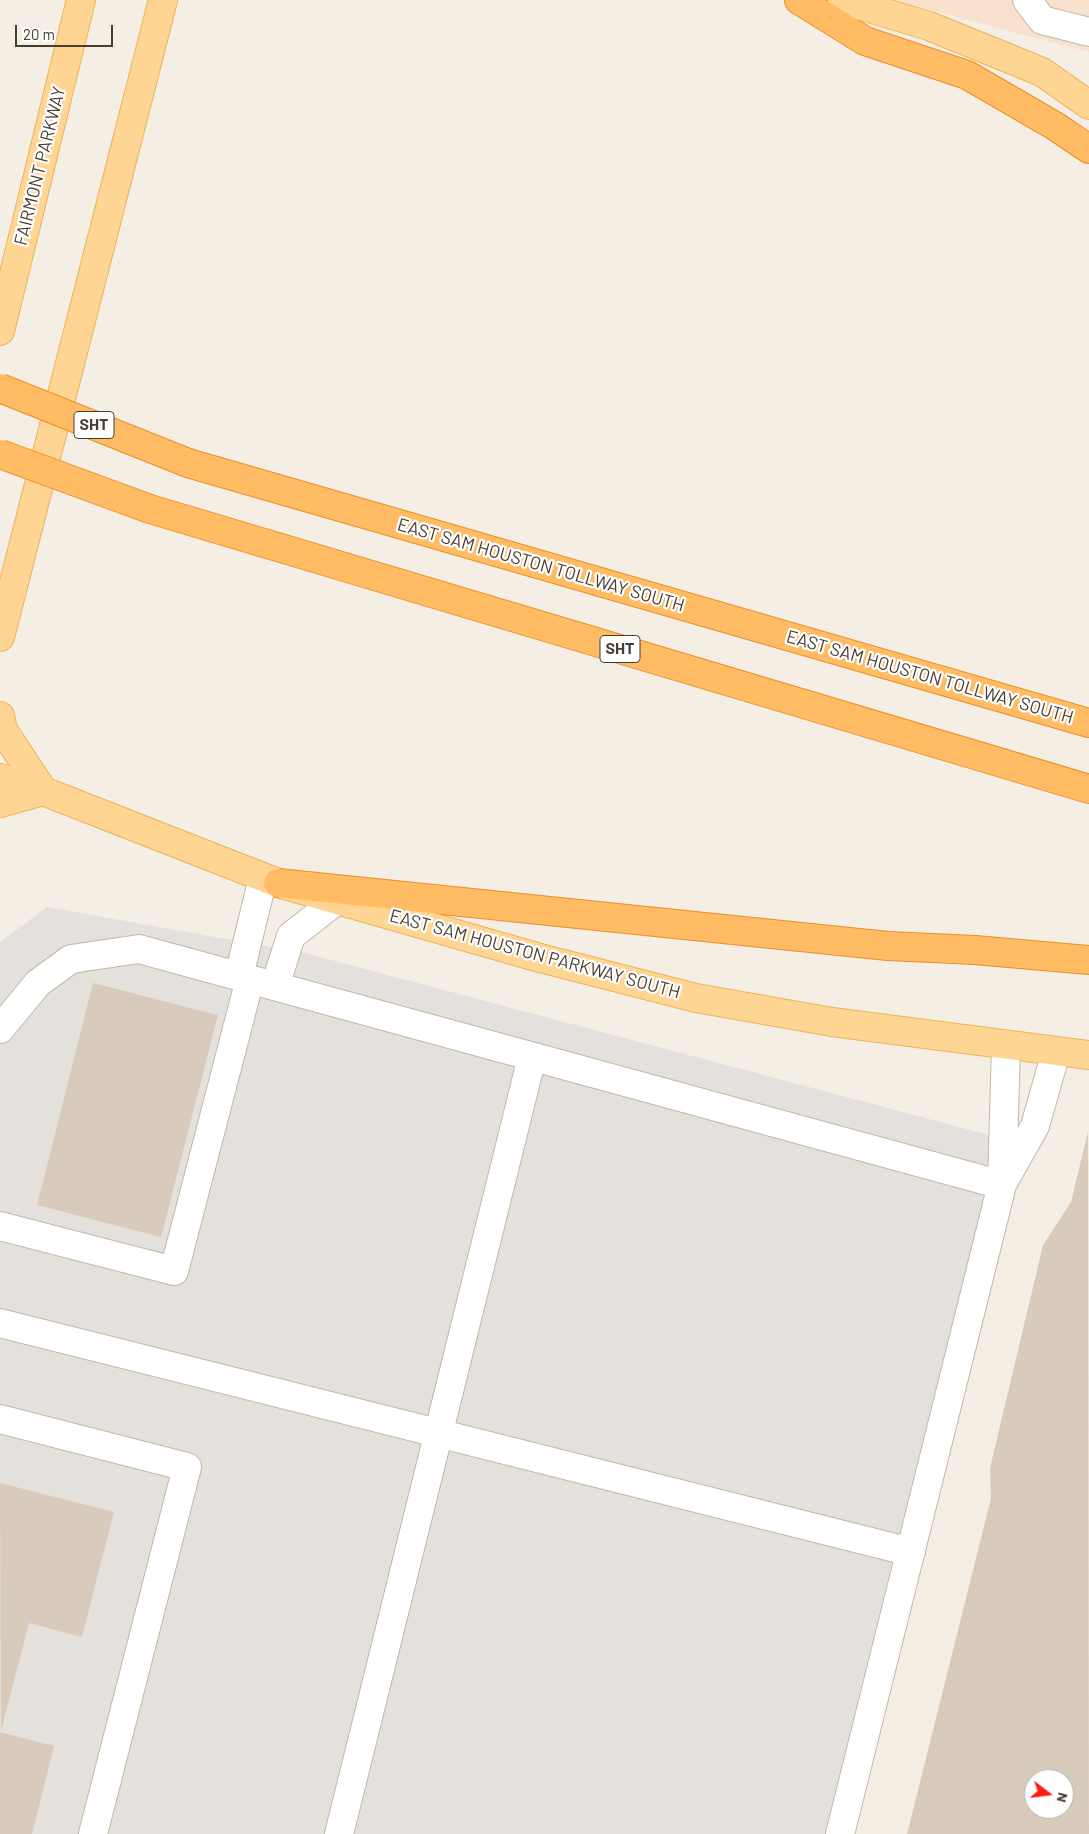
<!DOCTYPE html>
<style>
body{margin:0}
#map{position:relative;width:1089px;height:1834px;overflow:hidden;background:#f4eee5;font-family:Barlow,sans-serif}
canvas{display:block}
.north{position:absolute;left:1024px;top:1769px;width:50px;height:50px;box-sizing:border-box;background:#fff;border:1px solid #b5b1ae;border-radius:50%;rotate:105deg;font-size:14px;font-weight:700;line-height:20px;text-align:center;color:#473d34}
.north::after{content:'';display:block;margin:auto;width:18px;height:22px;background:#ff1c11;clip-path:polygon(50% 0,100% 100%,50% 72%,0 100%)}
.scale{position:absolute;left:15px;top:25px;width:98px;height:22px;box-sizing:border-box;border:2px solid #473d34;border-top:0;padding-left:6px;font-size:15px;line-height:18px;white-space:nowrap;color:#473d34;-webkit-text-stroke:4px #fff;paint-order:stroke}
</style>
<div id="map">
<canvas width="1089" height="1834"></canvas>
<div class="north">N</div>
<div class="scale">20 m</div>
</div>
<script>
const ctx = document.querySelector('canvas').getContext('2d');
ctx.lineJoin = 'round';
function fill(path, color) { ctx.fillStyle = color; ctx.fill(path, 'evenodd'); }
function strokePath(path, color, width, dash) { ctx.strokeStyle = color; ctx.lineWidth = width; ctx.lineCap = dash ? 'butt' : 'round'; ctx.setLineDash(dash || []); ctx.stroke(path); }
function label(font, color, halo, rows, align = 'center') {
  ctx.font = font + ' Barlow,sans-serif'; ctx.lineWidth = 4.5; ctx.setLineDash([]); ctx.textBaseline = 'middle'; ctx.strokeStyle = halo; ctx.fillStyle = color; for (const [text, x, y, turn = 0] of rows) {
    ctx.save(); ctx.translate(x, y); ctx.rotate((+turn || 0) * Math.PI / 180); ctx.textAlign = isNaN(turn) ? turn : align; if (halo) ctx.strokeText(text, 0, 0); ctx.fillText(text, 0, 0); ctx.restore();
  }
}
const commercial = new Path2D(`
 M892,0H1089V52Z`);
const parking = new Path2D(`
 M47,907L305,953L1008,1140L830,1834H0V942Z`);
const building = new Path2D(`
 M93,983L218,1015L161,1237L37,1205Z
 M1088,1132L1089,1834H907L991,1498L990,1468L1043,1245L1071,1202ZM1034,1779H1064V1809H1034Z
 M0,1483L114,1512L82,1637L29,1623L1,1731Z
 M0,1732L54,1746L32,1834H0Z`);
const minor = new Path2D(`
 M1027,0L1042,20L1089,32
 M239,976L263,878
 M275,986L291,936L337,900
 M0,1029L38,983L71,959L139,949L1002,1185
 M1004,1181L1035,1126L1056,1052
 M0,1226L174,1271L250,979
 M0,1323L911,1552
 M0,1419L187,1467L93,1834
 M339,1834L532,1057
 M840,1834L1002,1185L1006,1045`);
const major = new Path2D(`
 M842,0L929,26L1042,72L1089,105
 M0,331L81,0
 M0,637L163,0
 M0,716L3,730L43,791L0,803
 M0,778L43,791L278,883L540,958L696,998L832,1022L1089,1055`);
const highway = new Path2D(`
 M799,0L865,41L967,75L1055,126L1089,149
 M188,463L1089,723
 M150,509L1089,789
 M278,883L888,946L975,950L1089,960`);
const highwayBridge = new Path2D(`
 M0,388L188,463
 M0,454L150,509`);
const shields = [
 [94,425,40],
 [620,649,40]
];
const shieldNames = [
 ["SHT",94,425],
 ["SHT",620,649]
];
const streetNames = [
 ["FAIRMONT PARKWAY",40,166,-76],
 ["EAST SAM HOUSTON TOLLWAY SOUTH",541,565,16],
 ["EAST SAM HOUSTON TOLLWAY SOUTH",930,677,16],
 ["EAST SAM HOUSTON PARKWAY SOUTH",535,954,15]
];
fill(commercial, '#f8e2ce');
fill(parking, '#e4e1dd');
fill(building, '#d9cbbc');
strokePath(minor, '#c3b7a9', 30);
strokePath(major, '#eeb259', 30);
strokePath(highway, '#ea8f28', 30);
strokePath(minor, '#fff', 28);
strokePath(major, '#ffd593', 28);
strokePath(highway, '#ffbc65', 28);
strokePath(highwayBridge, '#ea8f28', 30, []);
strokePath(highwayBridge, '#ffbc65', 28);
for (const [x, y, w] of shields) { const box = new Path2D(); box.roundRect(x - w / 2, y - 13.5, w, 27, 4); ctx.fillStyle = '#fff'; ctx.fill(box); strokePath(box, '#473d34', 1); }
label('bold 16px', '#473d34', null, shieldNames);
label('18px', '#473d34', '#fff', streetNames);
</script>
